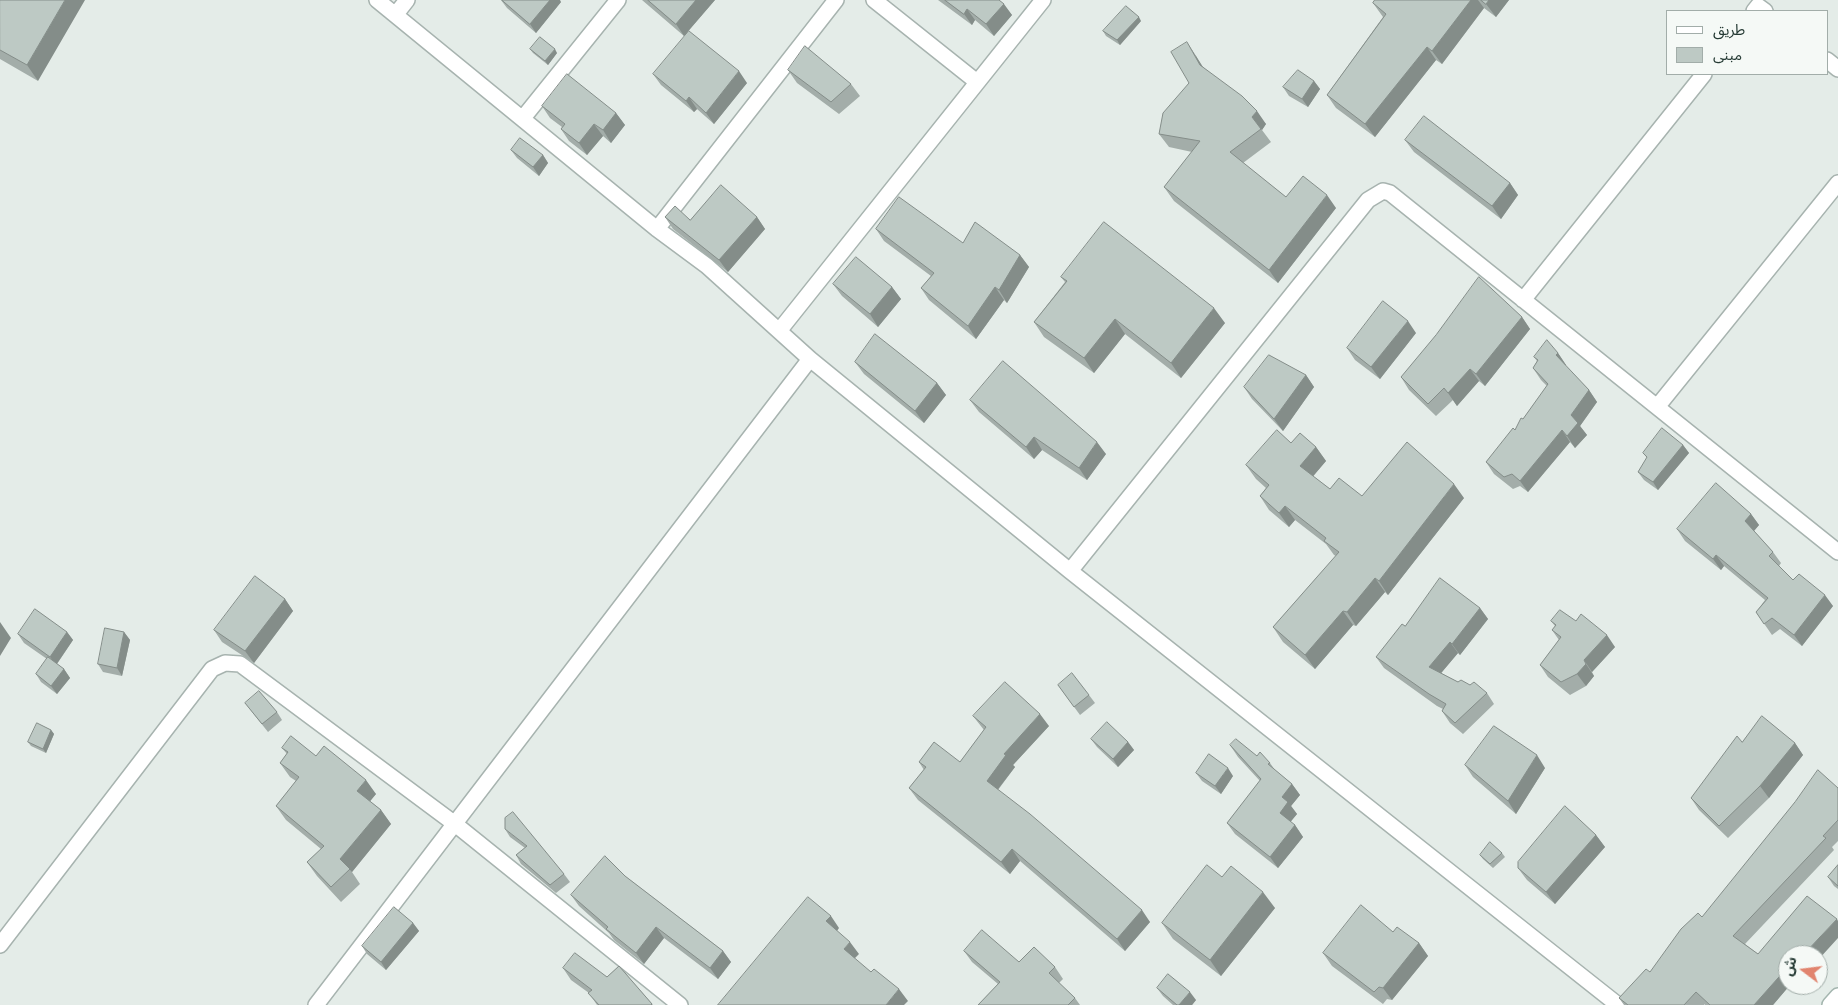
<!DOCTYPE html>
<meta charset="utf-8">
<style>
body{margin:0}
#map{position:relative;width:1838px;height:1005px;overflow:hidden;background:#e4ece8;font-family:"Exo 2","Noto Sans Arabic",sans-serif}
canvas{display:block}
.legend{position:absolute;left:1666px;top:10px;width:162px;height:65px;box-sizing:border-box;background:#f5f9f6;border:1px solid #a2ada9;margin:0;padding:6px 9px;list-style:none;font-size:15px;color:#263b35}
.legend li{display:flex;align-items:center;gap:10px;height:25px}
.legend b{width:25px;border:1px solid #a2ada9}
.north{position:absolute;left:1778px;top:945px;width:50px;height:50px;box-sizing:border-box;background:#f5f9f6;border:1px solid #a2ada9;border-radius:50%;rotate:285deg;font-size:14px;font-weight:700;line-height:20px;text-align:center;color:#263b35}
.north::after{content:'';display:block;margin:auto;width:18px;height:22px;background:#e1846e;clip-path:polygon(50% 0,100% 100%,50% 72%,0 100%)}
</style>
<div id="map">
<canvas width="1838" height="1005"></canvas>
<ul class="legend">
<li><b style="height:6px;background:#fff"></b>طريق</li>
<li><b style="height:14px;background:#bdc9c4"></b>مبنى</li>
</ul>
<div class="north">ش</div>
</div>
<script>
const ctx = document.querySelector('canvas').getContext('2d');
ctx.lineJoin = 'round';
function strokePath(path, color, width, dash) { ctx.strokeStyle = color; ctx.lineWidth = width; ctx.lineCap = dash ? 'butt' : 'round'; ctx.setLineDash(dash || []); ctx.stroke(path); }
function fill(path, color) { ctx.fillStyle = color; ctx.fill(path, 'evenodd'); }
const minor = new Path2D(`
 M377,0L657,229L707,266L810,359L1070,571L1618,1005
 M874,0L977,82
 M1754,11L1758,6L1765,11
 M396,14L407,0
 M1827,60L1838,69
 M523,118L618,0
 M657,229L836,0
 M1523,300L1704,74
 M779,331L1043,0
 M1657,407L1838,183
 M1070,571L1368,200L1383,191L1390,193L1838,552
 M0,945L212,669L225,663L240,664L455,824L680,1005
 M316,1005L810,359`);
const secondary = new Path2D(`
 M1830,1005L1838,996`);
const wall = new Path2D(`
 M0,0L38,81L0,59Z
 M501,0L561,2L536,33L507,8Z
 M642,0H715L684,36Z
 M938,0H999L1012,15L994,36L975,20L972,25Z
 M1375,0H1509L1496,17L1484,8L1442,64L1436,60L1375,137L1336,108L1327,95L1383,17L1373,3Z
 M1141,21L1120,45L1106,36L1103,31Z
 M530,49L557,53L548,65L533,53Z
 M1196,56L1203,67L1266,124L1262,130L1271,142L1243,163L1286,197L1336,208L1278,283L1174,201L1164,187L1192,152L1169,147L1159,134L1189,83Z
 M788,70L851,84L860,96L839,114L797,83Z
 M653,74L747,83L714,124L697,109L694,112L661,85Z
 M1314,81L1320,89L1308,107L1289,96L1283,87Z
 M542,106L616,113L625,125L611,143L603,136L587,155L569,141L561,129L562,127L550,118Z
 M1405,140L1510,183L1518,195L1501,219L1414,152Z
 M511,150L543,155L548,163L539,176L517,158Z
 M665,217L690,220L757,217L765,229L728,272L673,229Z
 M876,229L963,243L1020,255L1029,267L1007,303L1004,300L976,339L929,300L921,288L931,276L884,241Z
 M1061,277L1225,323L1181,378L1125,334L1094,373L1044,337L1034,322L1065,282Z
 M833,284L892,287L901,299L878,327L842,296Z
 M1522,317L1530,329L1485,386L1479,381L1457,406L1453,400L1436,416L1409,390L1401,377Z
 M1416,333L1380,379L1355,360L1347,348Z
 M1558,353L1566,365L1565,366L1589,390L1597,402L1580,426L1587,435L1575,448L1570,442L1528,492L1520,486L1513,489L1494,474L1486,462L1515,430L1547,386L1541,380L1533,368L1537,361L1534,357Z
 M855,362L937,383L946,395L924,423L864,374Z
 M1306,375L1314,387L1283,431L1252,399L1244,387Z
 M970,400L1106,454L1087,480L1042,450L1034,459L979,412Z
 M1291,443L1316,447L1326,461L1313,476L1330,489L1362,496L1464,498L1388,595L1385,592L1356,626L1353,625L1315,669L1283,642L1273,627L1336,556L1334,555L1326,544L1295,520L1289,527L1269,510L1260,496L1266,488L1256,479L1246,465Z
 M1683,445L1689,453L1658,490L1644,480L1638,472L1647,458L1643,453Z
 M1751,514L1759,525L1754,531L1773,552L1781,563L1779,566L1793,580L1833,606L1802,646L1780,629L1772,635L1756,612L1765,600L1724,566L1721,570L1685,541L1677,529Z
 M285,599L293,611L254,663L222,642L214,630Z
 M1480,608L1488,619L1460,655L1458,653L1441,673L1458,682L1470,685L1487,693L1494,704L1463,734L1450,723L1442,711L1443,709L1437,706L1384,668L1376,657L1405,626Z
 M1551,621H1576L1615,647L1592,672L1594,676L1586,686L1570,695L1548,677L1540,665L1559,640L1552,630L1555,626Z
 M67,632L73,640L57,664L64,669L70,678L57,694L41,682L36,674L47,659L24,643L18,634Z
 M124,632L130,640L122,676L103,672L98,664Z
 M1058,685L1089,695L1095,703L1080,715Z
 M245,703L277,712L282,720L268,732Z
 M973,716L1049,726L1013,765L1015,767L998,790L1150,922L1125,951L1020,861L1010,874L918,800L909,788L924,770L919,762H960L984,730Z
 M51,730L54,734L46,753L31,746L28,742Z
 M1091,739L1128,742L1134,750L1118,767L1097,747Z
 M1742,742L1795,743L1803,755L1769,798L1728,838L1699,810L1691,798Z
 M1230,745L1257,756L1270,763L1275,770L1292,784L1300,795L1291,806L1297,814L1290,822L1295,825L1303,837L1278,868L1235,834L1227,823L1260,781L1238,757Z
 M282,748L316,756L376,794L370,801L381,810L391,824L352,872L360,884L341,902L317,876L307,862L321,849L286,820L276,806L296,781L290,777L280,763L287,754Z
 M1465,765L1545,768L1516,814L1473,777Z
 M1196,773L1233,776L1221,794L1202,781Z
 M1838,788V841L1832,847L1834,850L1745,944L1758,954L1788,955V985H1790L1773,1005H1705V1004L1704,1005H1624L1619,998L1650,972L1702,917Z
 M505,829L564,874L570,882L556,893L521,864L516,855L525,848L510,837Z
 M1596,835L1605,847L1555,904L1527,880L1518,868Z
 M1502,853L1505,857L1493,868L1483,859L1480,855Z
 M1838,865V889L1834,886L1828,877Z
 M625,876L723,951L731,962L718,979L664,938L644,964L614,940L609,933L579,906L571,895Z
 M1222,877L1275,908L1221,976L1173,939L1162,923Z
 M413,923L419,931L386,970L367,954L362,946Z
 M1393,932L1419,943L1428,956L1392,1000L1387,999L1383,1004L1332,966L1323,953Z
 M964,951L1019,962L1055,967L1063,979L1059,983L1075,998L1080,1005H978L998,984L972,962Z
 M619,966L653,1005H597L589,993L571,980L563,968L607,977Z
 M1157,988L1196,1000L1192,1005H1173L1163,996Z`);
const shadedWall = new Path2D(`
 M65,0H85L38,81L27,65Z
 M550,0H560L561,2L536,33L530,24Z
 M696,0H715L684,36L676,24Z
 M1471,0H1478L1484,8L1442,64L1432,51Z
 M1489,0H1509L1496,17L1486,4Z
 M1004,4L1012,15L994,36L986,24Z
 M967,9L975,20L972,25L964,14Z
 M1139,17L1141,21L1120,45L1117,40Z
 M1187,42L1196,56L1210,79L1200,65Z
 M1427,47L1436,60L1375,137L1365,124Z
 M555,49L557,53L548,65L545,61Z
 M739,71L747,83L714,124L706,113Z
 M1314,81L1320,89L1308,107L1302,99Z
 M689,97L697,109L694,112L686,101Z
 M1257,111L1266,124L1262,130L1252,117Z
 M616,113L625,125L611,143L603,130Z
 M594,124L603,136L587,155L579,143Z
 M543,155L548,163L539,176L533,167Z
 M1510,183L1518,195L1501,219L1492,206Z
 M1327,195L1336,208L1278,283L1269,270Z
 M757,217L765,229L728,272L719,260Z
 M1020,255L1029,267L1007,303L999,290Z
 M892,287L901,299L878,327L870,314Z
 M995,287L1004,300L976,339L968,326Z
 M1214,308L1225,323L1181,378L1171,363Z
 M1522,317L1530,329L1485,386L1476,374Z
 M1115,319L1125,334L1094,373L1084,358Z
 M1408,321L1416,333L1380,379L1371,367Z
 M1558,353L1566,365L1564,367L1556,355Z
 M1470,369L1479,381L1457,406L1448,393Z
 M1306,375L1314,387L1283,431L1274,419Z
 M937,383L946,395L924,423L915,411Z
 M1589,390L1597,402L1580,426L1587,435L1575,448L1567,436L1571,415Z
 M1562,430L1570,442L1528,492L1520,481Z
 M1034,437L1042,450L1034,459L1026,447Z
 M1097,442L1106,454L1087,480L1079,468Z
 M1683,445L1689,453L1658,490L1653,482Z
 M1316,447L1326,461L1310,480L1300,466Z
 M1454,484L1464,498L1388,595L1379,581Z
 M1285,506L1295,520L1289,527L1279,513Z
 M1751,514L1759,525L1753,532L1745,521Z
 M1716,555L1724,566L1721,570L1713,559Z
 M1375,578L1385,592L1356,626L1347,612Z
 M1825,595L1833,606L1802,646L1794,635Z
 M285,599L293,611L254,663L245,651Z
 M1480,608L1488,619L1460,655L1452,644Z
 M1343,611L1353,625L1315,669L1305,655Z
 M0,622L11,638L0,656Z
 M67,632L73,640L56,665L50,657Z
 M124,632L130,640L122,676L117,668Z
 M1607,635L1615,647L1592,672L1584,660Z
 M1450,642L1458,653L1437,678L1429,667Z
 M1586,664L1594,676L1586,686L1577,674Z
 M64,669L70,678L57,694L51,686Z
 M1040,714L1049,726L1013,765L1015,767L995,793L987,781L1004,754Z
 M51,730L54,734L46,753L43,749Z
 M1128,742L1134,750L1118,767L1113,759Z
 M1795,743L1803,755L1769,798L1760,786Z
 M1537,755L1545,768L1516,814L1508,801Z
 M1228,768L1233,776L1221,794L1215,786Z
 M366,780L376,794L367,805L357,791Z
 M1292,784L1300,795L1291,806L1297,814L1288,825L1280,813L1282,797Z
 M381,810L391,824L352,872L340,859Z
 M1295,825L1303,837L1278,868L1270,857Z
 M1596,835L1605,847L1555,904L1546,892Z
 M1012,849L1020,861L1010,874L1001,862Z
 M1263,892L1275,908L1221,976L1210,960Z
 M1142,910L1150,922L1125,951L1117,939Z
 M831,916L839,928L835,934L826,921Z
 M1837,919L1838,921V938L1818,960V955H1803Z
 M413,923L419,931L386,970L381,962Z
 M656,927L664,938L644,964L636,953Z
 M850,942L859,954L852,961L844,949Z
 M1419,943L1428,956L1392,1000L1383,988Z
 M723,951L731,962L718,979L710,968Z
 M1786,969L1788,973V985H1790L1773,1005H1754Z
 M899,989L908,1001L904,1005H886Z
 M1190,992L1196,1000L1192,1005H1179Z`);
const building = new Path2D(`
 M0,0H65L27,65L0,50Z
 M502,0H550L530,24Z
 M648,0H696L676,24Z
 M945,0H999L1004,4L986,24L967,9L964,14Z
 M1375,0H1471L1432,51L1427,47L1365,124L1327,95L1386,14L1373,3Z
 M1481,0H1489L1486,4Z
 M1126,6L1139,17L1117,40L1103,31Z
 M689,31L739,71L706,113L689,97L686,101L653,74Z
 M540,37L555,49L545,61L530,49Z
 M1187,42L1200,65L1242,96L1257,111L1252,117L1261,129L1230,152L1286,197L1303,176L1327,195L1269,270L1164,187L1200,141L1159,134L1163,113L1189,83L1171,52Z
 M805,46L851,84L831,102L788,70Z
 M1298,70L1314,81L1302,99L1283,87Z
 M567,74L616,113L603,130L594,124L579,143L561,129L565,124L542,106Z
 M1424,116L1510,183L1492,206L1405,140Z
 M520,138L543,155L533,167L511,150Z
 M721,185L757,217L719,260L665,217L675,206L690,220Z
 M899,197L963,243L975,222L1020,255L999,290L995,287L968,326L921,288L934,273L876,229Z
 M1104,222L1214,308L1171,363L1115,319L1084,358L1034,322L1067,281L1061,277Z
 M856,257L892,287L870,314L833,284Z
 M1479,277L1522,317L1476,374L1470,369L1448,393L1444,388L1428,404L1401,377L1436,335Z
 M1383,301L1408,321L1371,367L1347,348Z
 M875,334L937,383L915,411L855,362Z
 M1547,340L1558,353L1556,355L1589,390L1571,415L1578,423L1567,436L1562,430L1520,481L1512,474L1504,477L1486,462L1513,428L1515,430L1521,418L1523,419L1548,384L1533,368L1538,360L1534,357Z
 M1269,355L1306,375L1274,419L1244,387Z
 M1003,361L1097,442L1079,468L1034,437L1026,447L970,400Z
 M1662,428L1683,445L1653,482L1638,472L1647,457L1643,453Z
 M1277,430L1291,443L1300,433L1316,447L1300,466L1330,489L1339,478L1362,496L1407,442L1454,484L1379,581L1375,578L1347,612L1343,611L1305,655L1273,627L1339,552L1324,541L1326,538L1285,506L1279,513L1260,496L1269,485L1246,465Z
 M1716,483L1751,514L1745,521L1773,552L1769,556L1793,580L1799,574L1825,595L1794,635L1772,618L1764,624L1756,612L1768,598L1716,555L1713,559L1677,529Z
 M255,576L285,599L245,651L214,630Z
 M1440,578L1480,608L1452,644L1450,642L1429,667L1458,682L1461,680L1470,685L1474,682L1487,693L1455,723L1442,711L1446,704L1429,694L1376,657L1402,624L1405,626Z
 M35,609L67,632L50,657L18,634Z
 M1560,610L1576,621L1581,614L1607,635L1584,660L1586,664L1577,674L1561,682L1540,665L1561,637L1552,630L1556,625L1551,621Z
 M105,628L124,632L117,668L98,664Z
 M48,657L64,669L51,686L36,674Z
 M1072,673L1089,695L1074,707L1058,685Z
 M1005,682L1040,714L1004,754L1006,755L987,781L1030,814L1142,910L1117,939L1012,849L1001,862L909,788L926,767L919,762L934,742L960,762L986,727L973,716Z
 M259,691L277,712L262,724L245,703Z
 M1762,716L1795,743L1760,786L1719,826L1691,798L1737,736L1742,742Z
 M1107,722L1128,742L1113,759L1091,739Z
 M37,723L51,730L43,749L28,742Z
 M1494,726L1537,755L1508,801L1465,765Z
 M291,736L316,756L324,746L366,780L357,791L381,810L340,859L350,869L331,887L307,862L324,846L276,806L299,777L280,763L288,752L282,748Z
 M1236,739L1257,756L1260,752L1270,763L1268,764L1292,784L1282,797L1288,802L1280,813L1295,825L1270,857L1227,823L1261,779L1230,745Z
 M1209,754L1228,768L1215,786L1196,773Z
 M1818,770L1838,788V820L1823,836L1826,838L1733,936L1758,954L1807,896L1837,919L1803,955H1788V971L1786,969L1754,1005H1710L1696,992L1684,1005H1628L1619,998L1646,969L1650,972L1681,929L1698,913L1702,917L1795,802Z
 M1565,806L1596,835L1546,892L1518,868V862Z
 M513,812L564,874L550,885L516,855L527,846L505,829V818Z
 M1490,842L1502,853L1490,864L1480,855Z
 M605,856L625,876L723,951L710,968L656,927L636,953L606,929L608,927L571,895Z
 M1207,865L1222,877L1231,866L1263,892L1210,960L1162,923Z
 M1838,865V886L1828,877Z
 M808,897L831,916L826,921L850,942L844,949L871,972L874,969L899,989L886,1005H718Z
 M1361,905L1393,932L1397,927L1419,943L1383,988L1379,987L1374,992L1323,953Z
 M394,907L413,923L381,962L362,946Z
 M982,930L1019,962L1034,947L1055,967L1049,973L1075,998L1068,1005H978L1000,982L964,951Z
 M575,953L607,977L619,966L652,1004L651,1005H599L588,993L592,990L563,968Z
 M1168,974L1190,992L1179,1005H1177L1157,988Z`);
strokePath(minor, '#a7b3af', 18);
strokePath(secondary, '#a4b6af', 18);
strokePath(minor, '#fff', 15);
strokePath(secondary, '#fff', 15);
fill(wall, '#a3ada9');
fill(shadedWall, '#848d89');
fill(building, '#bdc9c4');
strokePath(building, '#848d89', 1);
</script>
